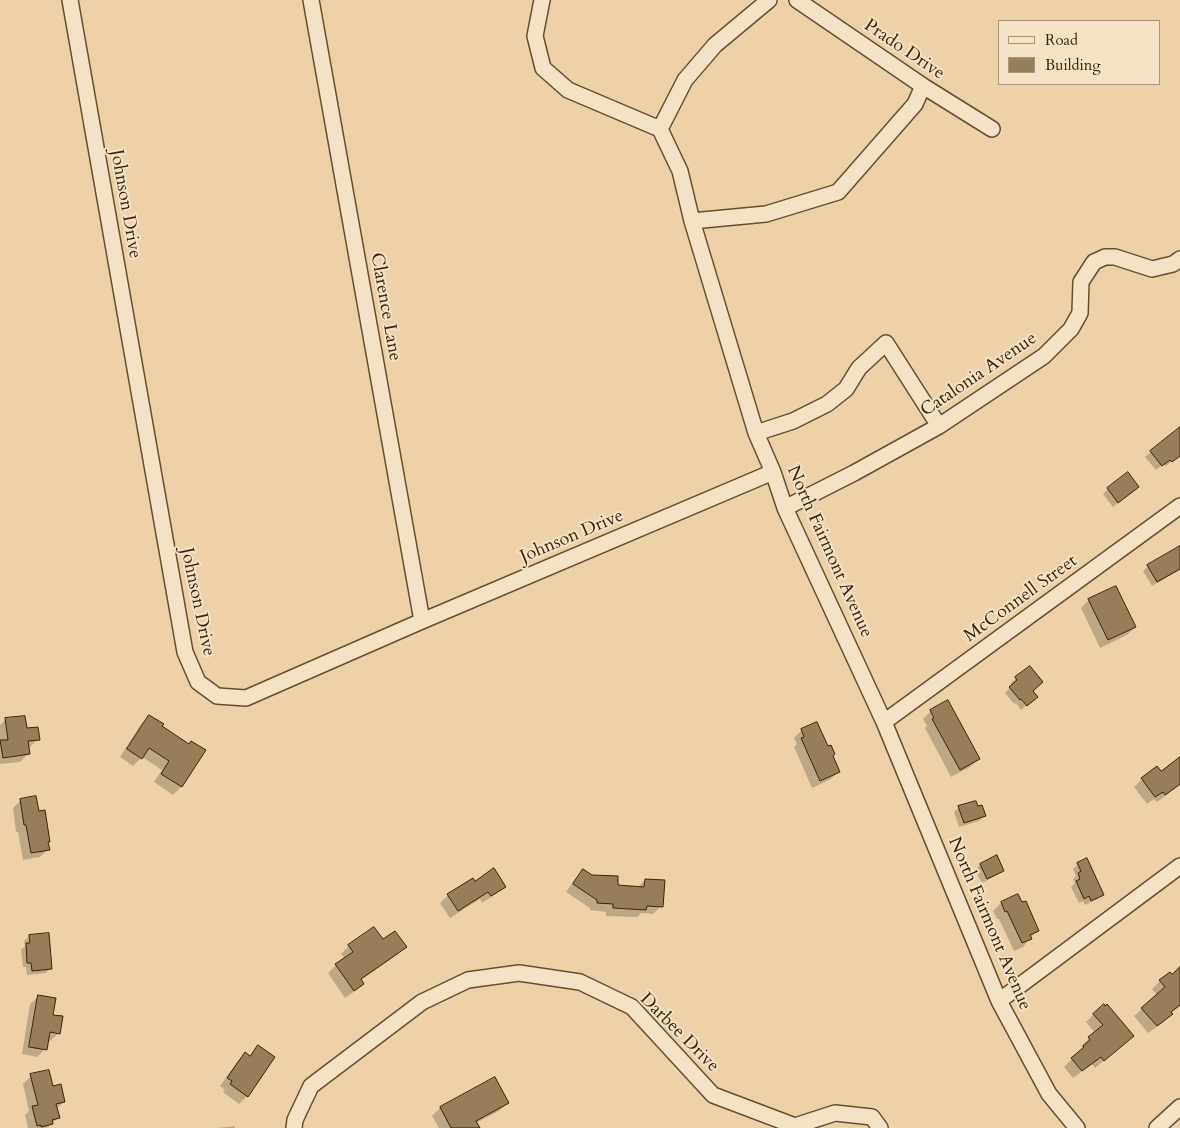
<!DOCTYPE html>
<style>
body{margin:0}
#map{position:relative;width:1180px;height:1128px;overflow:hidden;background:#edd2a7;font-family:Cardo,serif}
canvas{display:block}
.legend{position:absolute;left:998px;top:20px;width:162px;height:65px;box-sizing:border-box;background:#f3e2c6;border:1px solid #a89678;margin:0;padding:6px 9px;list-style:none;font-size:15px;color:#382404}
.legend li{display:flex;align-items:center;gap:10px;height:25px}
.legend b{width:25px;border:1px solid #a89678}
</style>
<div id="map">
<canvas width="1180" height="1128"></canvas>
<ul class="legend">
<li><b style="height:6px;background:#f3e2c6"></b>Road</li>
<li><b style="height:14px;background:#967e59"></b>Building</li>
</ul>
</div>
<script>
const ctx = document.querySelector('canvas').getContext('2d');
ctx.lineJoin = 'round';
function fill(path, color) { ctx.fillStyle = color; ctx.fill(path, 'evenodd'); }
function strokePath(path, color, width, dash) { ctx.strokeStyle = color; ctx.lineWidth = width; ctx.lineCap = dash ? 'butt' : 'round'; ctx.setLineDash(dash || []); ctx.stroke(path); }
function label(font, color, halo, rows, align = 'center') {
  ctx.font = font + ' Cardo,serif'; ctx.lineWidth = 4; ctx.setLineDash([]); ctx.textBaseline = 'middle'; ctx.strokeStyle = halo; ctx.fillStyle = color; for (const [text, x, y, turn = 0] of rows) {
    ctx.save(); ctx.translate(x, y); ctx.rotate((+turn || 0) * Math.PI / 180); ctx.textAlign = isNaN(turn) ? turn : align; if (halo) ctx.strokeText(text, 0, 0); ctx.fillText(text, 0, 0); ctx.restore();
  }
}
const shadow = new Path2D(`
 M1177,431L1180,434V455L1166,466L1164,464L1156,470L1145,457Z
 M1138,487L1113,507L1103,494L1108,489Z
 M1180,556V570L1152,586L1143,571L1148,566Z
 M1089,600L1135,627L1127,635L1100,648L1081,608Z
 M1016,678L1032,691L1031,702L1021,710L1016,703L1014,704L1005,693L1012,685L1011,683Z
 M931,711L978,759L970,767L951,777L925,728L927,726L923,719Z
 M149,716L161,727L188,745L204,751L181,787L173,795L154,782L162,770L142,757L133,766L120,757L141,724Z
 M6,719L26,729L38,739L30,747L28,748V754L20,762L0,764V725Z
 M802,730L832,757L839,771L831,779L812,788L794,747L797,744L794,738Z
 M1180,758V785L1157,802L1154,799L1147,804L1134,787L1142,779L1161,773Z
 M21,800L49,842L47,843L48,849L40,857L23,860L18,832H16L13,808Z
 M959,807L984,816L979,821L959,827L954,812Z
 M996,857L1002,870L997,875L982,883L975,870L980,865Z
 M1078,864L1102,894L1097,899L1085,905L1083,901L1079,903L1071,887L1075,883L1073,879L1076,876L1073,869Z
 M583,871L592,877L617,886L637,888L645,880L661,906L653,914L641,913L637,917L606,916V912L590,910V908L566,892L575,879Z
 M473,880L474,882L504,887L496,894L482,903L480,899L450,918L440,903L448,895Z
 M1001,903L1037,930L1023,947L1014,951L999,919H997L993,911Z
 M29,936L51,968L46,973L27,975L26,967H23L21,950L25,946L24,941Z
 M383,941L405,947L397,955L361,980L363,984L355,991L345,998L328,973L336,965L345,959L341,954L349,946Z
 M1180,969V1006L1171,1013L1164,1022L1148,1033L1134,1016L1157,995L1152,989L1160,981L1171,976Z
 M39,996L51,1016L59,1033L50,1041L47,1040L45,1049L37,1057L22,1054L30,1004Z
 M1094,1014L1124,1044L1095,1068L1092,1064L1073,1078L1064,1067L1083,1048L1081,1046L1095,1033L1086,1022Z
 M258,1047L247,1096L239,1104L223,1092L225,1090L220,1086L237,1062L245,1054L249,1056Z
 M31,1076L52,1087L64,1102L56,1109L58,1118L47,1128H28L25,1115L29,1111L23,1084Z
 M495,1079L507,1103L499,1111L476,1123L475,1128H439L432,1116L440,1108Z
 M235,1126V1128H217Z`);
const building = new Path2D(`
 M1180,427V456L1172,462L1170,460L1162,466L1150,451Z
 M1128,472L1139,487L1118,503L1107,488Z
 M1180,546V569L1157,582L1147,565Z
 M1116,586L1136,627L1108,640L1088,599Z
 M1030,666L1043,682L1033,691L1038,697L1027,706L1021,699L1020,700L1009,687L1017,680L1015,677Z
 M948,700L980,759L960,770L932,719L934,718L930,710Z
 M149,715L164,724L162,726L189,744L191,741L206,750L182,787L161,774L169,761L149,748L142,759L127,749Z
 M25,716L27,728L38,727L40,740L28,741L30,754L3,758L0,740H8L5,718Z
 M817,722L828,746L831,745L835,754L833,756L840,772L820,781L801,738L804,737L801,729Z
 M1180,757V784L1165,795L1163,792L1155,797L1141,778L1157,766L1161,771Z
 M36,796L39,811L45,810L50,842H48L50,850L31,853L26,825H24L20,799Z
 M976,801L978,806L982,805L986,816L964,823L958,806Z
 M997,855L1004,871L987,879L980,864Z
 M1087,858L1104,895L1091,901L1089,896L1084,899L1076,881L1080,879L1078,873L1081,871L1077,863Z
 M494,868L506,887L491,896L488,892L458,911L447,894L473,878L475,881Z
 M583,869L592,875L618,876V885L644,887L645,879L665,880L663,907L647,906L646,910L613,908V904L597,903V900L573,884Z
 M1018,894L1022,902L1026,901L1039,931L1030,935L1032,939L1022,943L1007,911L1005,912L1001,902Z
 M374,927L383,939L395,931L407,947L361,979L364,984L354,991L335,964L353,952L348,945Z
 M49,933L52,969L32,971L31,963H27L26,943H30L29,935Z
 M1180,967V1005L1171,1012L1173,1014L1157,1026L1141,1008L1165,987L1159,980L1170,972L1172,974Z
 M38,995L56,998L53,1015L63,1016L60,1034L50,1032L47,1050L29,1047Z
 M1104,1004L1105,1006L1107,1004L1134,1036L1104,1061L1101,1057L1082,1071L1071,1058L1084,1047L1083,1046L1090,1040L1088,1037L1103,1025L1093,1014Z
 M258,1045L275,1057L248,1097L230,1084L232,1081L227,1078L245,1052L250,1056Z
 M49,1070L53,1086L61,1084L65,1102L56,1104L60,1118L52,1120L53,1124L41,1127V1125L37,1126L32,1106L38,1105L30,1074Z
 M495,1077L509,1103L476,1121L480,1128H451L440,1107Z`);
const minor = new Path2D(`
 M70,0L185,652L198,682L217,696L246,698L422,621L773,472
 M311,0L422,621
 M542,0L535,36L543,68L568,90L660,129
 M797,0L923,86L992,129
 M660,129L680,171L692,221L756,433L773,472L785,508L884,722L999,1001L1049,1094L1077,1128
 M660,129L685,80L715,45L769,0
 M692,221L766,214L838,192L915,104L923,86
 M756,433L793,421L827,404L846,389L859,368L886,343L939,426
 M785,508L854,473L939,426L1044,356L1071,329L1080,313L1081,282L1094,262L1105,257H1115L1152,269L1173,264L1180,259
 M884,722L1180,506
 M999,1001L1180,866
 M294,1128L295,1120L311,1086L422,1002L468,980L519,973L580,982L632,1007L713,1095L795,1126L835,1113L872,1117L880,1128
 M1157,1128L1180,1107`);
const streetNames = [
 ["Prado Drive",904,50,34],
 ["Johnson Drive",125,204,80],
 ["Clarence Lane",385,307,80],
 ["Catalonia Avenue",979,375,-34],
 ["Johnson Drive",572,537,-23],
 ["North Fairmont Avenue",829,552,66],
 ["McConnell Street",1021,599,-36],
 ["Johnson Drive",197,602,78],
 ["North Fairmont Avenue",989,924,67],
 ["Darbee Drive",679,1033,45]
];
fill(shadow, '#0003');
fill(building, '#967e59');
strokePath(building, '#382404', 1);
strokePath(minor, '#65502d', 18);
strokePath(minor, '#f3e2c6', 15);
label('18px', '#382404', '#f3e2c6', streetNames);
</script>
